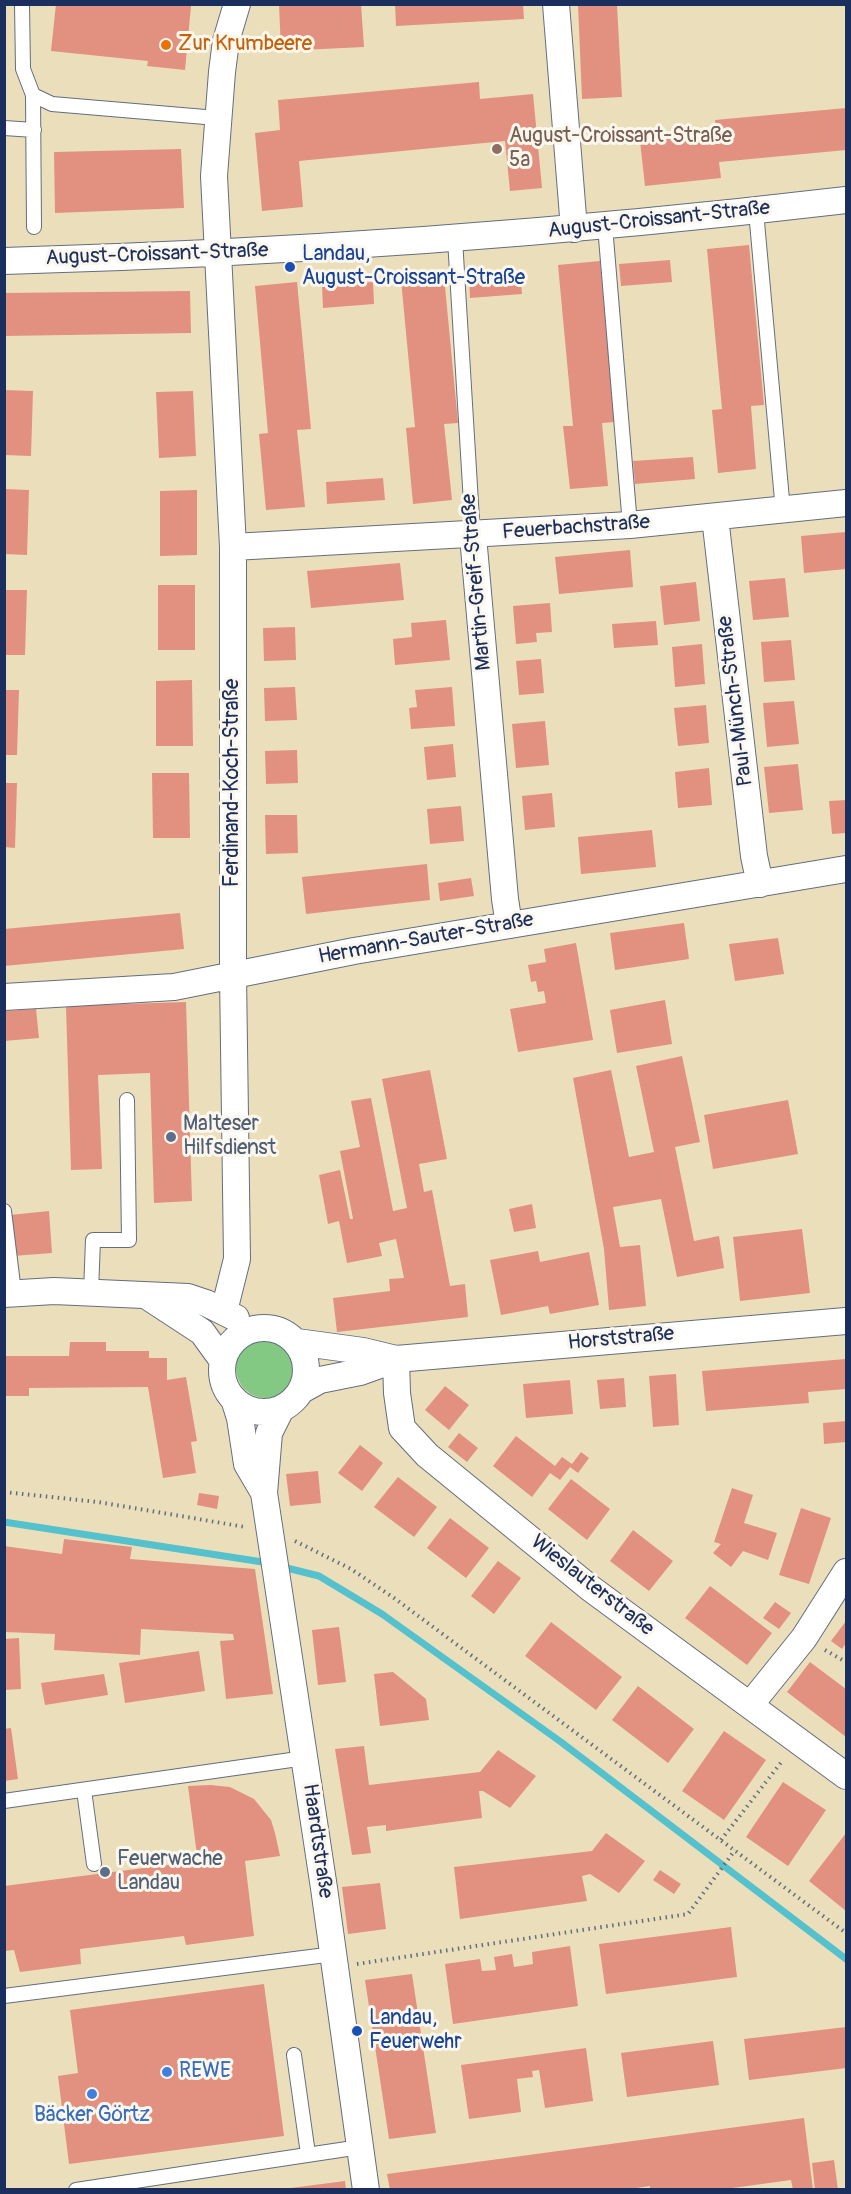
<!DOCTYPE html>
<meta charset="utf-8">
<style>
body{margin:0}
#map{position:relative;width:851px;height:2194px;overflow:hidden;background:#ebdfbb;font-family:Pangolin,sans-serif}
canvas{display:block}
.frame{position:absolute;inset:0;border:6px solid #1b2f5e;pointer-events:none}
</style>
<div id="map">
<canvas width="851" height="2194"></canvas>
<div class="frame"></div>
</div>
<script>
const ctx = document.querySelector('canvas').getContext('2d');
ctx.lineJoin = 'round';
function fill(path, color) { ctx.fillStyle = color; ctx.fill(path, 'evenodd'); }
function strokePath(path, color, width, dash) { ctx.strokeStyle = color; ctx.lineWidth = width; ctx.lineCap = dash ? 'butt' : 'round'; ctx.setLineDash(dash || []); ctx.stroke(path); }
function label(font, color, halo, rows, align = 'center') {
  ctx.font = font + ' Pangolin,sans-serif'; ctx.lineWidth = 6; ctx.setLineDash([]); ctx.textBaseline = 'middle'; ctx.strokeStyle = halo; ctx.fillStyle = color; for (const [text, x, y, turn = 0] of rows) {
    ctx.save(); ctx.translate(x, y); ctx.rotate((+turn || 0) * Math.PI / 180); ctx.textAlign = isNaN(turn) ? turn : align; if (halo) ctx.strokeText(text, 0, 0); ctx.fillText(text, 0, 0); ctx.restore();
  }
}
const green = new Path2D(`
 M236 1368a30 30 0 1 1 60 0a30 30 0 1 1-60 0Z`);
const stream = new Path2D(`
 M4,1522L269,1563
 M279,1566L319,1576L382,1614L561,1742L846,1959`);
const building = new Path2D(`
 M56,4L191,6L185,70L147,66L148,61L51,51Z
 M279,4H361L364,47L281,51Z
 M395,4H523L524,19L396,26Z
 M578,5H617L622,97L582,99Z
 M479,82L480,99L533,94L542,188L510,191L505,141L299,161L303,207L262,211L255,133L280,130L278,100Z
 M846,108V150L719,162L721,178L645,186L640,141L717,134L715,120Z
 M181,149L184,208L55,213L54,152Z
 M749,245L764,405L751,406L756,469L718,473L712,410L722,409L707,249Z
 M670,260L672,282L621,286L619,264Z
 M600,261L615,422L602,423L608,486L570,489L563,426H573L558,265Z
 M520,271L522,294L470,298L469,276Z
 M444,276L458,423L444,424L452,500L413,504L406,428L415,427L401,280Z
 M297,282L311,429L297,430L305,507L266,510L259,434L268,433L255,286Z
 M373,282L374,304L323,308L322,286Z
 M190,291L191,333L4,336V293Z
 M4,390L33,391L31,456L4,455Z
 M193,391L196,456L159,458L156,392Z
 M693,457L695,479L635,484L633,461Z
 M383,478L385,500L327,504L326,482Z
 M4,489L29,490L27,555L4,554Z
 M197,490V555L160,556V491Z
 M846,532V569L804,573L801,536Z
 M630,550L633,587L559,594L555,557Z
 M400,563L404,600L311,608L307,571Z
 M785,578L789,617L753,620L749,581Z
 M696,582L700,621L664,625L660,586Z
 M158,585H195V650H158Z
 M4,590H27L25,655H4Z
 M550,603L552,632L536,633L537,642L516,644L513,606Z
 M446,620L450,660L395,665L393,639L412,637L411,623Z
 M656,621L658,645L614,648L612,624Z
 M295,627L296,660L264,661L263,628Z
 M791,640L795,680L764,682L761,642Z
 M702,644L705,684L675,687L672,647Z
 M541,659L544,693L519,695L516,661Z
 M192,680L193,746H156V681Z
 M295,687L297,720L265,721L264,688Z
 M452,687L455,726L411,729L409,708L417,707L415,690Z
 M4,690H19L17,755H4Z
 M794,701L799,744L767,747L763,703Z
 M706,705L709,743L678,746L674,708Z
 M545,721L549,765L516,768L512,724Z
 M453,744L456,777L427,780L424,747Z
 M297,750L298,783L266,784L265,751Z
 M798,764L803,810L769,813L764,767Z
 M709,768L712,805L678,808L675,772Z
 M152,773H189L190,838H153Z
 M4,783H17L15,848L4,847Z
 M552,793L555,827L525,830L522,796Z
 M846,800V833L832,834L829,801Z
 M461,806L464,841L430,844L427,809Z
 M265,815H297L298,853L266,854Z
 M652,830L656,867L581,874L578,837Z
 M427,864L430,900L306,914L302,877Z
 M471,878L474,896L440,901L438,883Z
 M180,913L184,949L4,966V929Z
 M684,923L689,959L615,970L610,933Z
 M778,938L784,974L735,981L729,944Z
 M576,943L593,1040L518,1052L510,1009L546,1003L544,991L538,992L536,981L531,982L528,965L546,962L544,949Z
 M665,1000L672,1044L617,1053L610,1010Z
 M186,1002L192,1201L154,1203L150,1073L98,1075L102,1169L71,1170L66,1006Z
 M36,1009L39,1038L4,1041V1011Z
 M682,1056L700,1142L675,1147L694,1241L719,1236L724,1268L677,1277L661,1199L613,1207L620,1247L640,1245L646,1306L609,1310L604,1249L573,1078L611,1070L629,1157L654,1152L636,1066Z
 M430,1070L447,1159L419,1164L424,1192L432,1190L450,1286L465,1284L468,1317L337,1332L333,1298L390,1291L389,1279L404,1278L396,1239L379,1243L382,1256L347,1263L339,1221L328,1224L319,1175L340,1170L350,1219H353L340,1151L360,1147L351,1101L371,1098L393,1211L407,1208L382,1079Z
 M788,1100L798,1154L713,1169L704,1115Z
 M532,1204L536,1228L514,1232L509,1209Z
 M49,1211L52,1253L13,1256L10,1215Z
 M802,1229L810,1293L740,1301L733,1237Z
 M538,1251L540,1262L589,1252L599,1305L550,1314L548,1306L501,1315L490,1260Z
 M70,1342H106V1351H149V1358H167V1380L186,1377L197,1441L191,1442L196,1473L163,1478L148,1387L29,1388V1396H4V1356H69Z
 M846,1359V1389L808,1392L809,1403L706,1411L702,1371Z
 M676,1374L679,1425L653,1427L649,1376Z
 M624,1378L626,1407L600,1409L597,1380Z
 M570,1380L573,1414L526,1418L523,1384Z
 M445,1386L469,1405L449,1430L425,1410Z
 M846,1421V1442L824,1444L823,1423Z
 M459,1433L478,1448L467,1462L448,1447Z
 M516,1436L555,1466L562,1457L572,1464L581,1452L589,1458L578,1473L570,1467L560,1480L550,1473L532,1497L493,1466Z
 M360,1445L383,1463L362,1491L338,1473Z
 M318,1471L321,1503L290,1506L286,1474Z
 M398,1477L437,1507L414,1537L374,1507Z
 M571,1479L610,1509L587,1540L548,1509Z
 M732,1488L753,1495L744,1523L777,1533L768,1560L743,1551L731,1567L713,1553L721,1544L714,1542Z
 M199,1493L219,1496L217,1509L197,1505Z
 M801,1508L831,1518L809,1584L779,1575Z
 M450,1518L489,1548L466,1578L427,1548Z
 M633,1530L673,1561L649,1591L610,1561Z
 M64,1539L132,1547L130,1559L255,1569L273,1694L226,1699L220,1641L234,1640L233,1634L141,1629L140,1655L54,1650L55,1634L4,1632V1546L62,1554Z
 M498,1561L521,1578L494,1614L471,1596Z
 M710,1586L772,1633L747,1665L685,1618Z
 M775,1602L791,1613L779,1629L763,1618Z
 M846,1621V1643L842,1649L831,1641Z
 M551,1622L622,1677L596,1710L525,1656Z
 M339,1627L346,1682L318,1685L312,1630Z
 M19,1638L21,1689L4,1690V1639Z
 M199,1651L205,1691L125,1703L119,1663Z
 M810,1662L846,1689V1737L787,1692Z
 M393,1672L426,1699L429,1720L380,1726L374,1674Z
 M104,1674L108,1695L45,1705L41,1683Z
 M638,1686L694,1729L668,1763L612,1720Z
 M11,1728L18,1779L4,1781V1729Z
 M724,1731L766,1760L724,1820L682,1791Z
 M364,1746L369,1785L480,1772L498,1750L536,1776L510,1808L483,1791H479L482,1818L386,1831V1825L367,1827L371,1853L352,1855L335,1749Z
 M783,1782L826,1810L788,1866L746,1837Z
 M210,1785L230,1787L254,1799L271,1820L275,1833L280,1856L245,1861L254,1936L186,1945L184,1936L80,1949L81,1964L20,1972L14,1950L4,1951V1886L175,1864L174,1858L197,1855L188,1786Z
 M606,1833L645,1861L619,1893L590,1874L582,1876L587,1901L460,1919L454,1867L592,1851Z
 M846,1833V1911L809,1881Z
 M660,1870L681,1884L674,1894L653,1880Z
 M380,1883L386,1929L348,1934L342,1887Z
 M731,1927L737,1977L606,1994L599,1944Z
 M570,1946L578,2006L453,2024L445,1964L480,1959L482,1971L496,1970L494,1957L512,1954L514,1967L533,1964L532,1952Z
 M412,1974L436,2133L389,2139L365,1980Z
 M264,1984L284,2136L69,2164L58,2076L78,2073L70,2010Z
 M846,2027V2068L749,2080L744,2039Z
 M713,2041L719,2085L627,2097L621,2053Z
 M586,2048L593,2101L545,2108L539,2070L532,2071L533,2077L517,2079L521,2112L469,2119L461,2065Z
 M804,2118L813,2190H793L791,2180L718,2190H650V2186L622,2190H390L387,2174Z
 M834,2160L838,2190H815L812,2163Z
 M345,2181L346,2190H291V2188Z`);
const path = new Path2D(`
 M4,1492L98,1502L245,1527
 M295,1541L351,1569L394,1598L846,1933
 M825,1650L846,1662
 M721,1840L783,1760
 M357,1964L688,1914L735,1850`);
const lane = new Path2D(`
 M22,4L23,69L33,95L52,104L217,118
 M33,95L34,227
 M4,128L34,130
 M756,211L783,511
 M605,226L630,525
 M455,239L473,536
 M4,1211L14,1292
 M91,1292L93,1240H129L127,1100
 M84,1790L94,1864
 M4,1801L305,1758
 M4,1996L334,1954
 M294,2055L308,2154
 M76,2190L360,2147`);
const street = new Path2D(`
 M556,4L574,229
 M4,261C286,253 567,233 846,200
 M715,517L754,856L760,884
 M473,536L505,899L509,925
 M233,547L630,525L846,503
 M4,997L174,987L354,951L846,869
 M4,1294L54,1291L188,1297L206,1303L236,1318
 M147,1296L202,1332L223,1361
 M224,1311L237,1259L233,975V547L214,176L222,72L226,41L237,4
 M222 1370a42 42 0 1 1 84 0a42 42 0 1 1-84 0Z
 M297,1342L363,1351L396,1359
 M396,1359L397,1393L402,1428L427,1455L590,1588L846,1776
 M302,1390L320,1380L360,1372L396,1359L846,1321
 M234,1399L240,1418L247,1464L264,1493
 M281,1409L269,1433L264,1493L324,1888L366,2190
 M750,1705L804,1638L846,1572`);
const markers = [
 [166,45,6,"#e8710a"],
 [497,149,6,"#8d6e63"],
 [290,267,6,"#1a4fb4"],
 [171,1137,6,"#5c6f8a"],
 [105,1872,6,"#5c6f8a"],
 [357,2031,6,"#1a4fb4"],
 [167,2072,6,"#3f7fe0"],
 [92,2094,6,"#3f7fe0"]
];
const foodNames = [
 ["Zur Krumbeere",178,45]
];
const educationNames = [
 ["August-Croissant-Straße",509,137],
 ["5a",509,161]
];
const streetNames = [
 ["August-Croissant-Straße",659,220,-6],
 ["August-Croissant-Straße",157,255,-2],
 ["Feuerbachstraße",576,528,-4],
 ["Martin-Greif-Straße",477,582,-95],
 ["Paul-Münch-Straße",736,701,-97],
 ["Ferdinand-Koch-Straße",233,783,-90],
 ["Hermann-Sauter-Straße",426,939,-10],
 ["Horststraße",621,1339,-5],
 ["Wieslauterstraße",592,1586,38],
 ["Haardtstraße",317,1841,82]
];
const transitNames = [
 ["Landau,",302,255],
 ["August-Croissant-Straße",302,279],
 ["Landau,",369,2019],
 ["Feuerwehr",369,2043]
];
const serviceNames = [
 ["Malteser",183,1125],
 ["Hilfsdienst",183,1149],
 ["Feuerwache",117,1860],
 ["Landau",117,1884]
];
const shopNames = [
 ["REWE",179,2072],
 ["Bäcker Görtz",92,2116,"center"]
];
fill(green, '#83c883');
strokePath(stream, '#54c1cc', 7);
fill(building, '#e29080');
strokePath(lane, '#646d7f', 16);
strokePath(street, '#646d7f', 28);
strokePath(path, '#646d7f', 4, [1.5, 4.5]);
strokePath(lane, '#fff', 14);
strokePath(street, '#fff', 26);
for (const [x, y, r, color] of markers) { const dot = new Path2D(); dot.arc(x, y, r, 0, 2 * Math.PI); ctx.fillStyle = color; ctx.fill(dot); strokePath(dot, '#fbf7ec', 2); }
label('21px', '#c56008', '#fbf7ec', foodNames, 'left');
label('21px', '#785e54', '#fbf7ec', educationNames, 'left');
label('21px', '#1b2f5e', '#fbf7ec', streetNames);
label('21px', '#164399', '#fbf7ec', transitNames, 'left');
label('21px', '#4e5e75', '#fbf7ec', serviceNames, 'left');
label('21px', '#366cbe', '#fbf7ec', shopNames, 'left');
</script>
